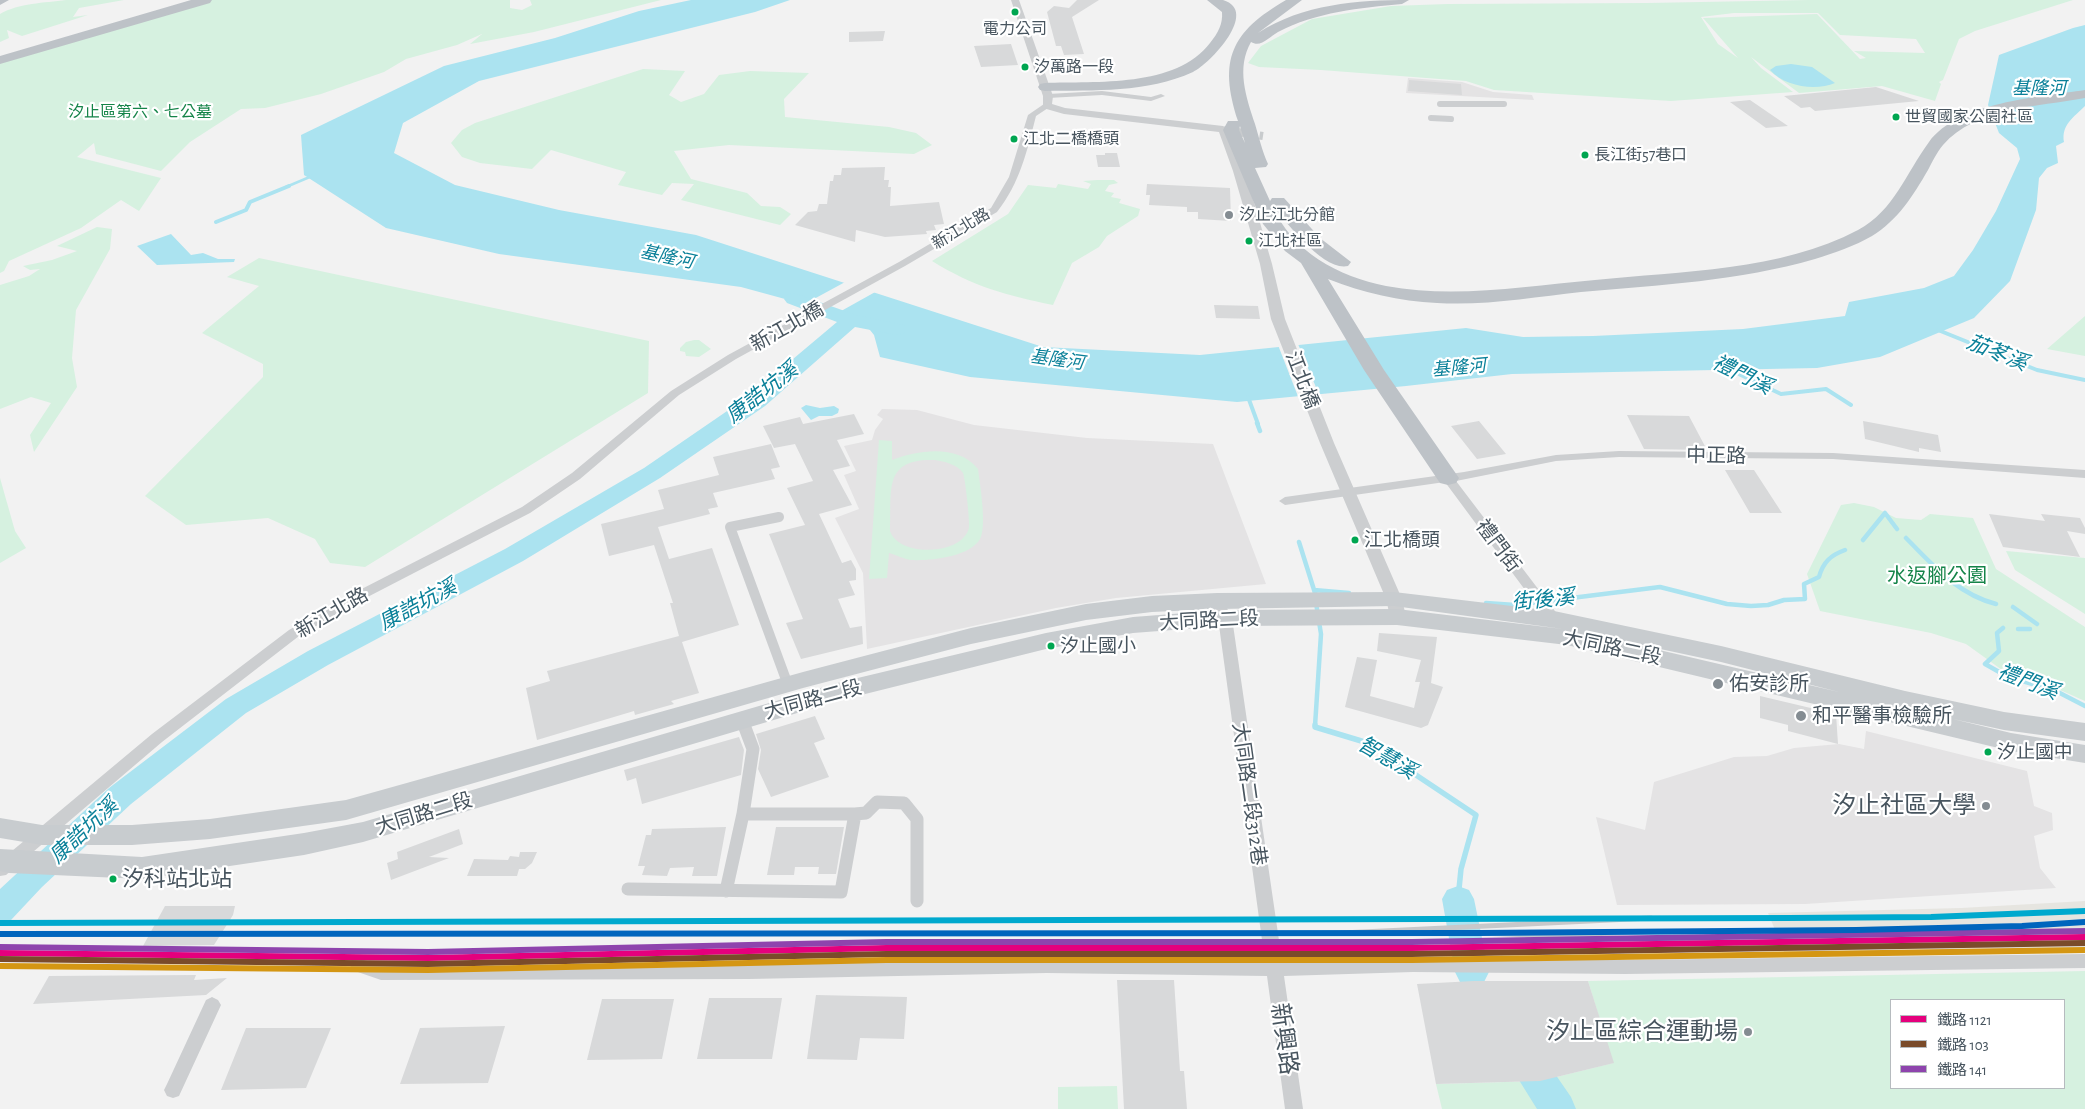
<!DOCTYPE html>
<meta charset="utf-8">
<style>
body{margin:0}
#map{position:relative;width:2085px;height:1109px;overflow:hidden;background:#f2f2f2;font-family:"Alegreya Sans","Noto Sans TC",sans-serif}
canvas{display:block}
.legend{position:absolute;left:1890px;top:999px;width:175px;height:90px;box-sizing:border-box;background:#fff;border:1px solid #b6bbbf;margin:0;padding:6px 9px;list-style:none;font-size:15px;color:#48555f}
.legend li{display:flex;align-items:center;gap:10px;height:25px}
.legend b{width:25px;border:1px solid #b6bbbf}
</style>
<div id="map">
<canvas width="2085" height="1109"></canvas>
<ul class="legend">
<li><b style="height:6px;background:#e5007d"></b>鐵路 1121</li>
<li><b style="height:6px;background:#7a4b2a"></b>鐵路 103</li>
<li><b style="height:6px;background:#8e44ad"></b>鐵路 141</li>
</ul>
</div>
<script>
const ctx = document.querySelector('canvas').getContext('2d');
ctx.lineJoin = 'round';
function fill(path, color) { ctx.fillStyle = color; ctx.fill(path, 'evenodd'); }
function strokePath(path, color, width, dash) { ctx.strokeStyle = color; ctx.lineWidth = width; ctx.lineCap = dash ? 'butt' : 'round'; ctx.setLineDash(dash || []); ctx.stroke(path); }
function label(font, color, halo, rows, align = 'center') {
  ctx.font = font + ' "Alegreya Sans","Noto Sans TC",sans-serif'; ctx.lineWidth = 4.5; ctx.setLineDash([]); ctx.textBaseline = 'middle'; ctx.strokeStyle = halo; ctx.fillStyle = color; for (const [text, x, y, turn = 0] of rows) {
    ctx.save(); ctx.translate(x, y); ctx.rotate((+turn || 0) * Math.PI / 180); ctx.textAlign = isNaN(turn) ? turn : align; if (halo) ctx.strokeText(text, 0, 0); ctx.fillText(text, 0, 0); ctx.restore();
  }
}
const commercial = new Path2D(`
 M2085,901V947L2004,952L1785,954L1768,913L1961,908Z`);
const education = new Path2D(`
 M1408,78L1462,82L1493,92L1532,95L1534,100L1406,93Z
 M882,409L917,410L974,425L1087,438L1213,444L1266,584L1116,598L1056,608L867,649L863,573L835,518L859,509L844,475L856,471L844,446L872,440L875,430L883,419L877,415Z
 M1866,731L2027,771L2034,806L2052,813L2053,830L2034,836L2040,868L2056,888L1805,904L1617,905L1596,817L1645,830L1654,782L1734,757L1767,756L1794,748L1839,744L1864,749Z`);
const green = new Path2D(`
 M66,0H124L79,8L73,17L88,15L22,36L7,30L9,38L0,42V14C19,3 44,3 66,0Z
 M198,0H510V8L522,10L532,5L530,0H661L534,32L470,44L482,34L457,45L406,59L384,72L321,94L265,108L241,109L190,142L161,171L96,154L94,143L77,157L161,178L139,211L121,200L81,228L9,261L4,271L0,273V63Z
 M1809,0H2073L1975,31L1959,39L1943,80L1939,82L1941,84L1935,101L1882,86L1799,93L1751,57L1761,68L1793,92L1671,101L1494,90L1466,81L1321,70L1259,67L1248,63L1261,46L1312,19L1391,6L1448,4L1647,3ZM1734,13H1818L1840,35L1916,39L1925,53L1854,51L1866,58L1860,59L1817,14L1703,18L1738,58L1718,44L1701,17Z
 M643,69L685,71L669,95L681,102L704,94L719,75L750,71L809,73L784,99L785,117L889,127L916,133L932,145L914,154L729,145L674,151L691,179L747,193L761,206L780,207L791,214L780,225L681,200L694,184L672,183L662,195L618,185L626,172L551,150L532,169L480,163L462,157L451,143L462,130L475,123Z
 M1097,180H1114L1118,183L1109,185L1105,191L1114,193L1111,197L1121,199L1119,203L1140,209L1138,216L1107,236L1099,247L1072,263L1053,305C1005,295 974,287 932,261L1008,214L1028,185L1056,188L1058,184L1088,189L1091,184L1083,181Z
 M97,227L112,229L110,249L76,310L72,358L77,387L34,452L30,435L51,403L31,397L0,409V285L29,276L40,269L30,270L23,266L52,260L77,251L57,246Z
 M259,258L649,341L648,393L365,567L330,563L315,539L268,518L186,525L145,496L263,377V364L202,333L259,286L227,277Z
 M2085,316V356L2047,349Z
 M694,340H699L711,349L699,357L686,356L685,352L680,351V348L686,342Z
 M879,440L892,441V460C919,450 958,444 978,469C980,485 987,526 980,539C970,557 929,561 911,560C904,559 896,555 889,553L887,578L869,579ZM935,460C945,462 957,464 963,473C965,477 970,521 969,527C969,530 966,535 964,537C949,555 898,555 890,531C892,491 882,458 935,460Z
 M0,478L15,531L26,548L0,563Z
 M1854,503L1874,507L1896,518L1921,520L1930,514L1973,518L1996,569L2085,627V701L2051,686L2009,675L1966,644L1931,633L1820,611L1807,574L1841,505Z
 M2006,551L2085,558V614L2015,570Z
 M2085,971V1109H1442L1436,1084L1540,1081L1613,1063L1588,981ZM1891,1000H2064V1088H1891Z
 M1117,1086L1118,1109H1058V1087Z`);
const water = new Path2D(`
 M691,0H790L755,12L479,81L403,123L394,153L455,185L559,210L696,235L1043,347L1200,355L1466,328L1523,337L1593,336L1743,329L1845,316L1849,302L1924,288L1954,276L1973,250L1996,211L2020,159L2017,148L1999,133L1988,105L1999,55L2073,28L2085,25V106C2074,117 2061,125 2064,142L2056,146L2058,163L2047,168L2039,178L2036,210L2010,281L1974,318L1880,357L1817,368L1512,374L1406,386L1237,402L970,377L880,357L874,335L862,320L741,287L499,254L386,228L304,175L301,135L444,66L555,38L639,11Z
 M1791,64L1812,67L1835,83C1816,91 1785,87 1770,70L1776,66Z
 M171,234L191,255L203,253L218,259H235L234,262L157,265L137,246Z
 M806,405L820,408L834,406L839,409L838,413L832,416H819L811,420L801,408Z`);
const pier = new Path2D(`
 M847,281L877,291L834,315L801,306Z
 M1298,344L1320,397L1299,399L1278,345Z`);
const streamFar3 = new Path2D(`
 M286,187L312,176`);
const streamFar2 = new Path2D(`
 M216,222L246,210L250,202L289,186
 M1938,330L2037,370L2085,380
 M1724,367L1781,394L1826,389L1851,405
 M1248,397L1258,424`);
const streamFar1 = new Path2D(`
 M1257,423L1260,431
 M1906,538C1933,565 1957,594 1996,604
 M1863,540L1885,513L1897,529
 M1299,542L1315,593
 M1314,590L1349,593
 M1486,603L1515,605L1660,587L1727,604L1751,606L1768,605L1784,600L1805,599L1804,584L1819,577C1823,562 1831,555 1845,550
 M2013,607L2037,624
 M2003,628L1997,633L1999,651L1985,664L2008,677L2054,690L2085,706
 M2018,629H2030
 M1315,726L1321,634L1316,603`);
const stream = new Path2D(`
 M1315,725V727L1368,743L1476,815L1461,869L1458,899`);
const river = new Path2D(`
 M794,293L856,315L904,325L907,329L904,333L897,335L855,327L765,406L660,478L523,561L328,665L246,713L131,804L42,887L11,920L0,924V889L109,788L226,699L308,651L505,549L644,468L749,396L837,322L787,303L784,299L787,295Z
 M1458,886L1469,890L1474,899L1489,972L1484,982L1472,987L1460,982L1455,972L1442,899L1447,890Z
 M1521,1037L1533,1042L1571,1097L1576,1109H1537L1509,1064L1503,1053L1509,1042Z`);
const building = new Path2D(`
 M1077,0H1099L1072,17L1084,54L1064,55L1061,46H1056L1047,12L1054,6L1069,8Z
 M885,31L883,41L849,42V32Z
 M1011,44L1018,65L981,67L974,46Z
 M1409,80L1461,84L1462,95L1408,91Z
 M1876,87L1919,101L1815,111L1810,107L1801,108L1784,96Z
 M1750,100L1788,126L1766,128L1730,102Z
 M1105,153H1117L1120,167H1098L1096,155H1105Z
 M885,167L884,180H889L888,187H891L890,206L939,202L944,224L934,225L936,230L926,231L927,234L885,237L856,230L855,242L795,225L808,212L817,211L819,204H827L830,181H833L834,175H841L842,168Z
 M1147,184L1230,188L1231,221L1198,219V212H1187V207L1149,205L1150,195H1146Z
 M1214,305L1258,306L1260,319L1216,318Z
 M854,414L864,434L837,440L850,466L833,470L852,505L819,514L842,563L851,560L856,569V580L849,581L855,595L838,599L850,628L862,626L863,644L801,659L786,623L803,619L769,534L805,525L787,488L813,481L795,444L774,448L763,426L800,417L803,424Z
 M1627,415L1689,416L1707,450L1644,449Z
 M1479,421L1506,454L1477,459L1451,426Z
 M1863,421L1938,435L1941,452L1919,448V452L1865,439Z
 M771,444L780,467L771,469L775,479L713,493L718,507L708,509L710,514L658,527L669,559L712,548L739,625L682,642L699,693L671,701L674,704L635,715L634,711L537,740L526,688L550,681L547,671L679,636L670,603H673L654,545L609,556L601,524L664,509L658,490L719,475L713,457Z
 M1725,470H1754L1782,513H1750Z
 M1989,514L2045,521L2041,514L2080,518L2085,528V534L2067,531L2080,557L2003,547Z
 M1379,633L1437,637L1431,683L1443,687L1428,725L1421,728L1345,707L1357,657L1377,660L1370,696L1414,708L1420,682H1415L1421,660L1377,651Z
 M1760,696L1836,714L1838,744L1788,731V725L1760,718Z
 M815,716L825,739L814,743L829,777L771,797L758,769L761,750L756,734Z
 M739,737L744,750L741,775L642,804L636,778L627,781L624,770Z
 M726,827L717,876H692L694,867L670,868L667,876L642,875L645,866H638L646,835H651L652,829Z
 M776,827H844L836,874H818L819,867H795L794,875H767Z
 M459,829L463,844L429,857L449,858L391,880L387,863L398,859L397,852Z
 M520,852H537L532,863L525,869H519L517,876H467L474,859L508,860L510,856L519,857Z
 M165,906H235L233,915L214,945L143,946Z
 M196,975L194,980L227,978L206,995L33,1004L49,976Z
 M1117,980H1174L1180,1071H1184L1187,1109H1124Z
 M1474,981H1588L1614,1063L1540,1081L1436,1084L1417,984Z
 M816,995L907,997L904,1039L860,1038L857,1060L807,1059Z
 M709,998H782L772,1059H697Z
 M602,999H674L662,1059L587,1060Z
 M505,1026L488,1083L400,1084L420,1028Z
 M246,1028H331L306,1088L221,1090Z`);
const minorTunnel = new Path2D(`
 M1224,130L1263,136`);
const pedestrianFar2 = new Path2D(`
 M1440,104H1504
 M1431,118L1451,119`);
const pedestrianFar1 = new Path2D(`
 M779,517L730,527L788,685
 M742,720L744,726`);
const pedestrian = new Path2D(`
 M744,725L753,749L743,814H855
 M628,889L841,892L855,814L866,813L877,802L904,803L917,819V901
 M726,891L743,814`);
const minor = new Path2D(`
 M1102,91L1151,97L1161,94L1165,96L1151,101L1102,95L1048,98L1044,96L1048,94Z
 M1044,104L1051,106L1036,116C1027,151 1020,183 997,212L905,266L736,359L679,395L580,479L530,513L354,604L299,636L162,742L6,875L0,876V861L152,734L289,630L344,598L522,507L572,473L671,391L728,355L899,262L991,208L1009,177L1028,115Z
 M1619,451L1833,453L2085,470V478L1833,459L1619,457L1556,461L1456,481L1561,619L1563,622L1561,625H1551L1445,482L1285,505L1279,501L1285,497L1464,472L1556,455Z
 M1217,597L1222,598L1232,618L1282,961L1413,958L1625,960L2085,954V968L1625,974L1413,972L1284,976L1303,1109H1285L1267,976L1047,973L749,979L381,980L352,970L350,965L352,960L358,958L381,966L749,965L1047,959L1265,962L1218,618L1211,601L1212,598Z
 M212,997L218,1000L221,1005L179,1096L173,1098L167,1096L164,1090L167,1084L206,1000Z`);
const tertiary = new Path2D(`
 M1011,0H1019L1053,96L1052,104L1065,108L1223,126L1228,129L1245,171L1272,264L1285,319L1334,443L1402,599L1406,617L1403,621L1397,623L1391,621L1386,599L1320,443L1271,319L1260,264L1233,171L1219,132L1064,114L1043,108V96Z`);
const primary = new Path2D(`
 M1394,592L1554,611L1721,646L1905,691L2004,712L2085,723V741L2004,730L1953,719L2011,733L2085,745V763L2011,751L1567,645L1397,625L1225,626L1133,633L1046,649L841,700L363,842L304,855L142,879L9,873L0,871V849L142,857L304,833L363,822L841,682L1046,633L1133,617L1225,610L1397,609L1563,629L1394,606L1217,609L1152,612L1086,620L971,644L803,688L346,820L210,839L132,845H42L0,838V818L42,825H132L210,819L346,800L803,672L971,628L1086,604L1152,596L1217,593ZM1595,635L1721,662L1839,692Z`);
const motorway = new Path2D(`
 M0,0H9L0,5Z
 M191,0H212L210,3L0,64V56Z
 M1207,0C1212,0 1219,0 1223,0C1260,11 1210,64 1193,72C1147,93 1094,90 1045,91L1040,90L1038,87L1040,84L1045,83C1096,81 1176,88 1210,43C1218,33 1223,24 1222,12Z
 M1286,0H1302L1258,33C1303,4 1357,0 1409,0L1402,4C1360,8 1316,12 1278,32C1269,37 1261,48 1251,42C1236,68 1246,97 1255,124C1259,137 1262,151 1268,164L1266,167L1255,168L1270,201L1272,198H1284L1320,238L1351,262L1348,266C1324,272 1286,222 1272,205C1291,251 1339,277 1386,286C1455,299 1526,286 1595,280C1681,271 1781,271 1858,230C1894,211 1906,173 1929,142C1958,102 2039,97 2085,90V98C2038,107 1976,107 1943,145C1937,152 1932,162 1928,170C1913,196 1898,220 1872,236C1855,246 1834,253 1815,259C1739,281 1660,285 1581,292C1534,297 1485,306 1437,303C1399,301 1364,293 1328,279L1384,370L1459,478L1456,483L1448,485L1440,483L1364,370L1301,263L1285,251L1263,224L1223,130L1228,121H1238C1218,60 1231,32 1286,0ZM1240,126L1245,143L1239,130Z`);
const rail = new Path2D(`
 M1342,933L1651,918
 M1479,933L1722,942`);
const rail1 = new Path2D(`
 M0,953L428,958L886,948H1412L2085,937`);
const rail2 = new Path2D(`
 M0,959L428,964L886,954H1412L2085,943`);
const rail3 = new Path2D(`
 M0,947L428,952L886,942H1412L2085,931`);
const rail4 = new Path2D(`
 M0,966L428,970L886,960H1412L2085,950`);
const rail5 = new Path2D(`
 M0,934L1479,933L1856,930L2022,926L2085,922`);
const rail6 = new Path2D(`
 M0,923L1788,918L1931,917L2085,911`);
const markers = [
 [1015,12,4.5,"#00a651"],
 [1025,67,4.5,"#00a651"],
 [1896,117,4.5,"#00a651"],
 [1014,139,4.5,"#00a651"],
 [1585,155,4.5,"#00a651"],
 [1229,215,5,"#848c92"],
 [1249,241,4.5,"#00a651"],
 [1355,540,4.5,"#00a651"],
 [1051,646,4.5,"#00a651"],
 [1718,684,6,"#848c92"],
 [1801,716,6,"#848c92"],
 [1988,752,4.5,"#00a651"],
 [1986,806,5,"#848c92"],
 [113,879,4.5,"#00a651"],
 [1748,1032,5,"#848c92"]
];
const farBusnames = [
 ["電力公司",1015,29,"center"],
 ["汐萬路一段",1034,67],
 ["世貿國家公園社區",1905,117],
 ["江北二橋橋頭",1023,139],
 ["長江街57巷口",1594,155],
 ["江北社區",1258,241]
];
const farParknames = [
 ["汐止區第六、七公墓",140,112]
];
const farPoinames = [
 ["汐止江北分館",1239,215]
];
const farStreetnames = [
 ["新江北路",961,229,-31]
];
const farWaternames = [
 ["基隆河",2039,89],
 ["基隆河",667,257,12],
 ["基隆河",1057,360,8],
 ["基隆河",1459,368,-5]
];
const busNames = [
 ["江北橋頭",1364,540],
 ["汐止國小",1060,646],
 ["汐止國中",1997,752]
];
const streetNames = [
 ["新江北橋",787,327,-29],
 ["江北橋",1302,380,69],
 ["中正路",1716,456,1],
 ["禮門街",1498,546,53],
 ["新江北路",332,613,-30],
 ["大同路二段",1209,621,-3],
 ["大同路二段",1612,648,12],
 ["大同路二段",813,700,-15],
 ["大同路二段312巷",1249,794,82],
 ["大同路二段",424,814,-17]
];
const parkNames = [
 ["水返腳公園",1937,576]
];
const poiNames = [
 ["佑安診所",1729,684],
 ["和平醫事檢驗所",1812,716]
];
const waterNames = [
 ["茄苳溪",1997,353,22],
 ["禮門溪",1742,375,26],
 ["康誥坑溪",762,393,-38],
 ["街後溪",1543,600,-5],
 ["康誥坑溪",418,605,-28],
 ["禮門溪",2028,682,21],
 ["智慧溪",1387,758,30],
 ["康誥坑溪",84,831,-43]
];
const nearBusnames = [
 ["汐科站北站",122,879]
];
const nearPoinames = [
 ["汐止社區大學",1976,806],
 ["汐止區綜合運動場",1738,1032]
];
const nearStreetnames = [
 ["新興路",1284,1039,82]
];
fill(commercial, '#e6e5e0');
fill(education, '#e4e3e4');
fill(green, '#d6f1e0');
fill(water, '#abe3f0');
fill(pier, '#f2f2f2');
strokePath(streamFar3, '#abe3f0', 2.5);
strokePath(streamFar2, '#abe3f0', 4);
strokePath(streamFar1, '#abe3f0', 4.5);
strokePath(stream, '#abe3f0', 5.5);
fill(river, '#abe3f0');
fill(building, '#d8d9da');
strokePath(minorTunnel, '#c8cbcd', 8, [8, 4]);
strokePath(pedestrianFar2, '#ccced0', 6);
strokePath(pedestrianFar1, '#ccced0', 10);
strokePath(pedestrian, '#ccced0', 13);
fill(minor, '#ccced0');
fill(tertiary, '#ccced0');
fill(primary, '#c8cccf');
fill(motorway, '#bdc2c7');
strokePath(rail, '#c7c8ca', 5);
strokePath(rail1, '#e5007d', 6);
strokePath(rail2, '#7a4b2a', 6);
strokePath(rail3, '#8e44ad', 6);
strokePath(rail4, '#d49613', 6);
strokePath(rail5, '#0065bd', 6);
strokePath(rail6, '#00a9ce', 6);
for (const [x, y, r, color] of markers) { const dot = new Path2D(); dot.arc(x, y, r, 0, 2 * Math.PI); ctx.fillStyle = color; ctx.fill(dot); strokePath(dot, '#fff', 2); }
label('16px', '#48555f', '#fff', farBusnames, 'left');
label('16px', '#158449', '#fff', farParknames);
label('16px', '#48555f', '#fff', farPoinames, 'left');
label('16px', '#48555f', '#fff', farStreetnames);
label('italic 18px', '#0a8099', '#fff', farWaternames);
label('19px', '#48555f', '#fff', busNames, 'left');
label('20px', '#48555f', '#fff', streetNames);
label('20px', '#158449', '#fff', parkNames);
label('20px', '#48555f', '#fff', poiNames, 'left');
label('italic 21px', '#0a8099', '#fff', waterNames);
label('22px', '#48555f', '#fff', nearBusnames, 'left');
label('24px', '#48555f', '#fff', nearPoinames, 'right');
label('24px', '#48555f', '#fff', nearStreetnames);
</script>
